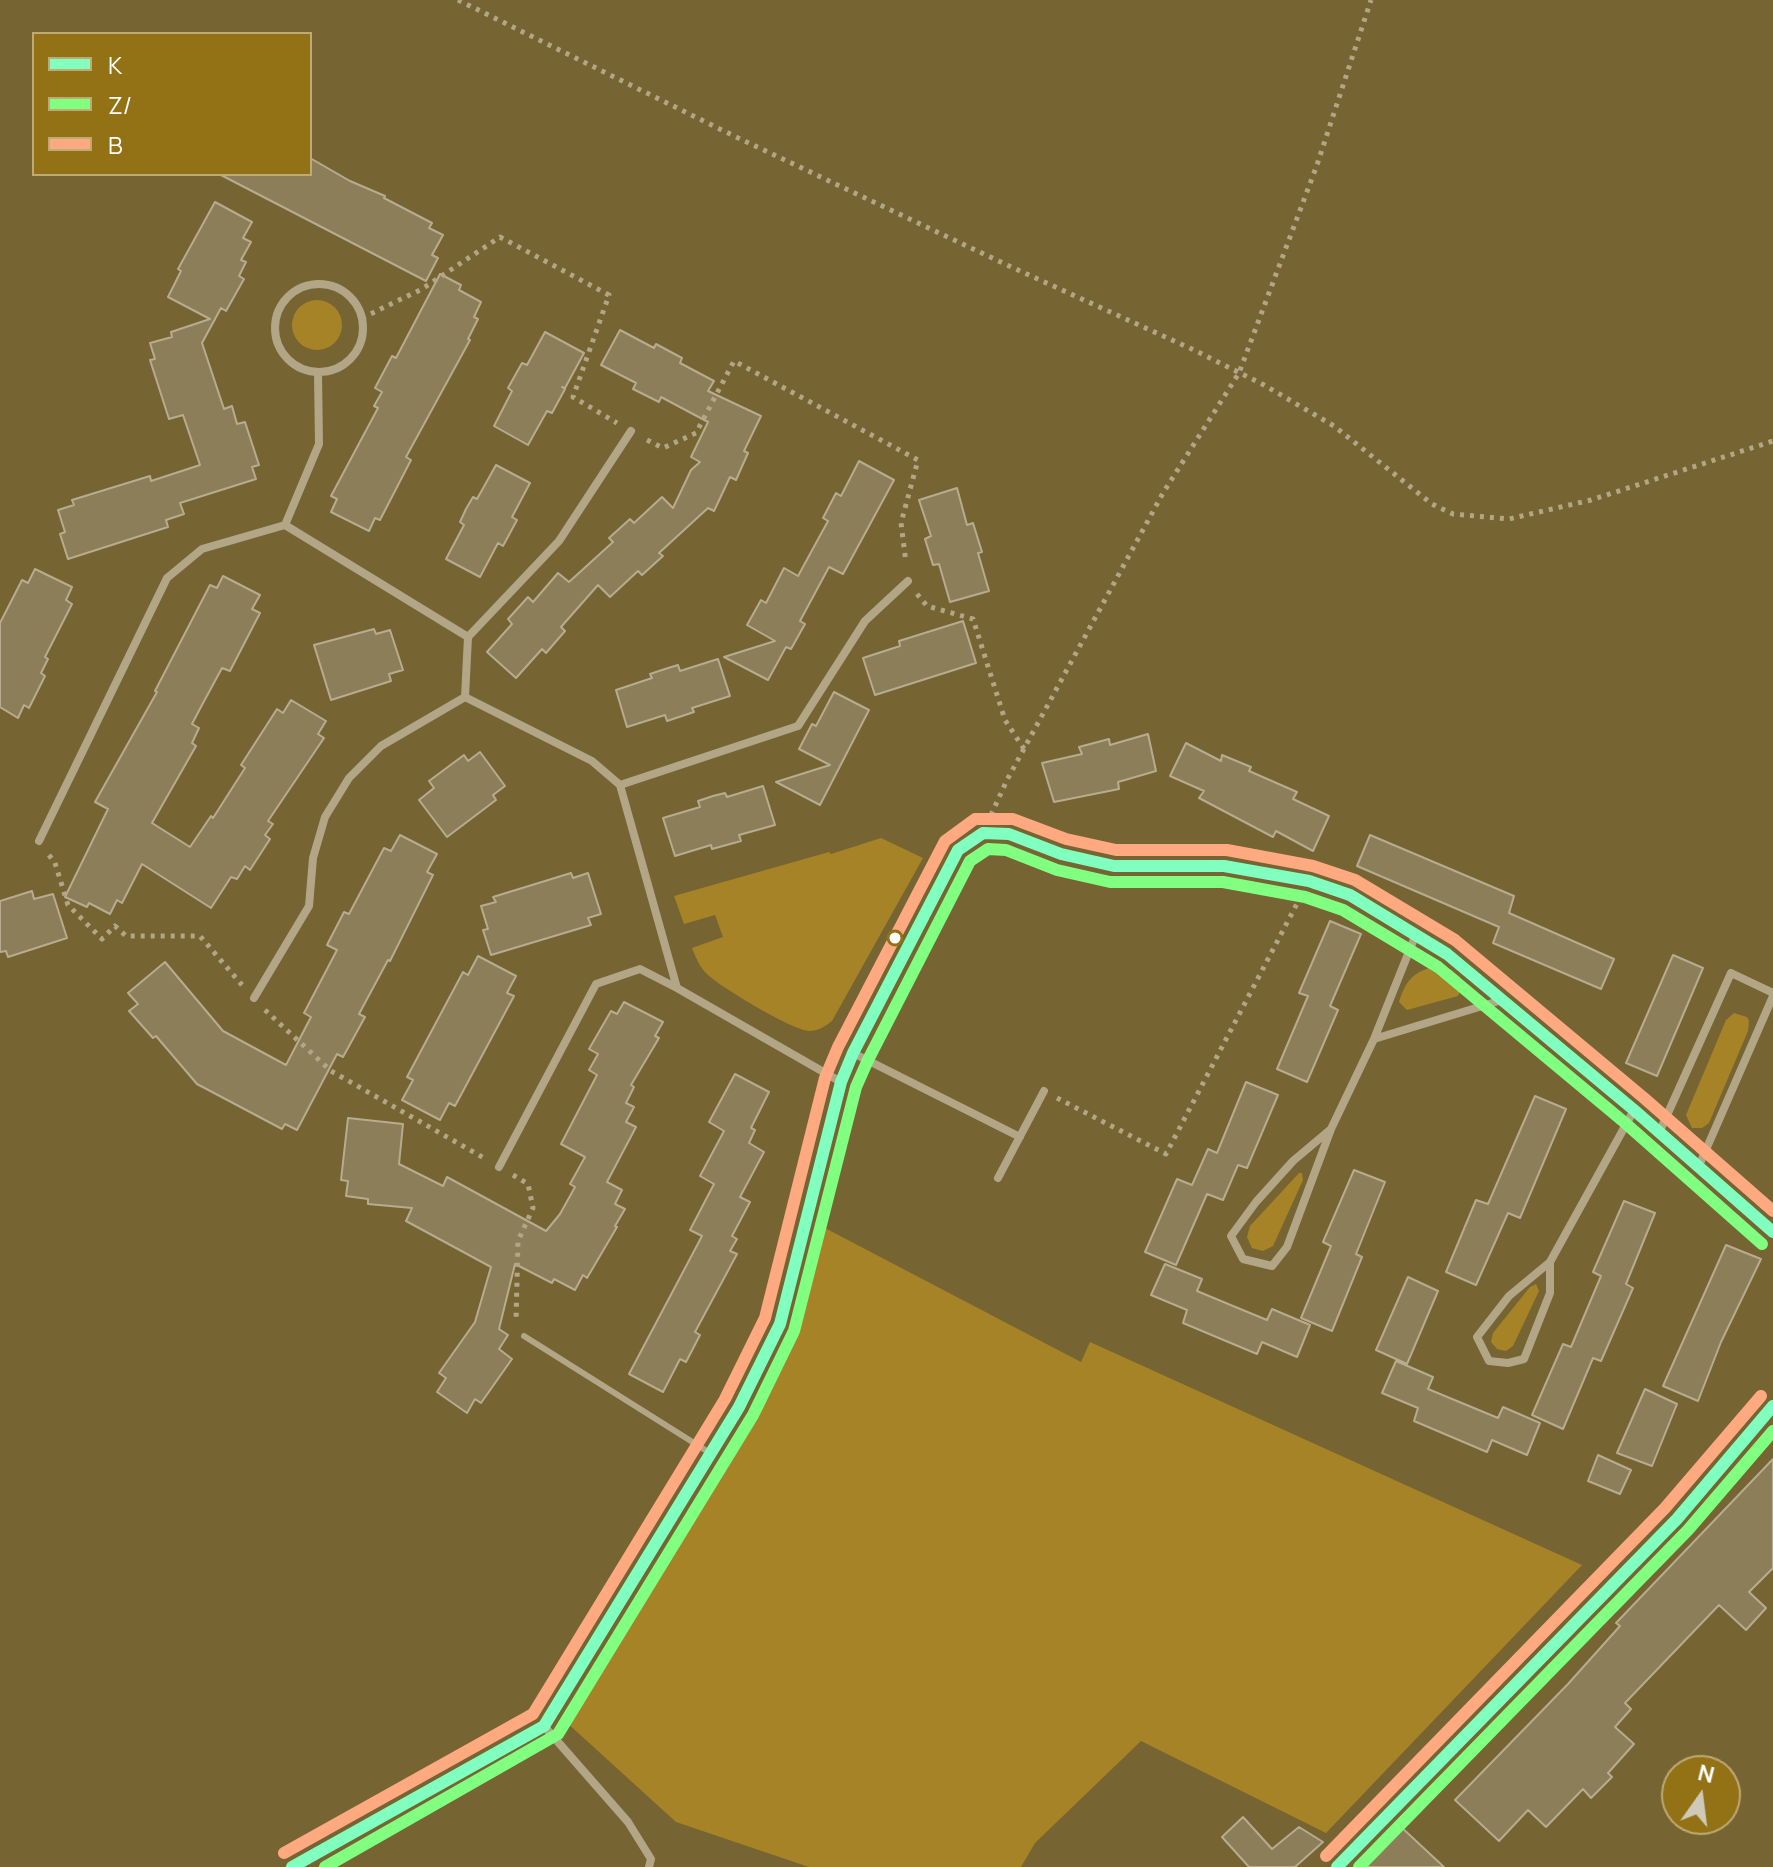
<!DOCTYPE html>
<style>
body{margin:0}
#map{position:relative;width:1773px;height:1867px;overflow:hidden;background:#766432;font-family:Manrope,sans-serif}
canvas{display:block}
.legend{position:absolute;left:32px;top:32px;width:280px;height:144px;box-sizing:border-box;background:#937115;border:2px solid #beaa73;margin:0;padding:10px 14px;list-style:none;font-size:24px;color:#fff}
.legend li{display:flex;align-items:center;gap:16px;height:40px}
.legend b{width:40px;border:2px solid #beaa73}
.north{position:absolute;left:1661px;top:1755px;width:80px;height:80px;box-sizing:border-box;background:#937115;border:2px solid #beaa73;border-radius:50%;rotate:14deg;font-size:22px;font-weight:700;line-height:32px;text-align:center;color:#fff}
.north::after{content:'';display:block;margin:auto;width:28px;height:36px;background:#cfc9b7;clip-path:polygon(50% 0,100% 100%,50% 72%,0 100%)}
</style>
<div id="map">
<canvas width="1773" height="1867"></canvas>
<ul class="legend">
<li><b style="height:10px;background:#80ffbe"></b>K</li>
<li><b style="height:10px;background:#80ff80"></b>Z/</li>
<li><b style="height:10px;background:#ffa980"></b>B</li>
</ul>
<div class="north">N</div>
</div>
<script>
const ctx = document.querySelector('canvas').getContext('2d');
ctx.lineJoin = 'round';
function fill(path, color) { ctx.fillStyle = color; ctx.fill(path, 'evenodd'); }
function strokePath(path, color, width, dash) { ctx.strokeStyle = color; ctx.lineWidth = width; ctx.lineCap = dash ? 'butt' : 'round'; ctx.setLineDash(dash || []); ctx.stroke(path); }
const green = new Path2D(`
 M292 325a25 25 0 1 1 50 0a25 25 0 1 1-50 0Z
 M881,838L923,858L832,1021C826,1026 818,1031 809,1031C792,1030 722,988 708,975C700,968 696,958 692,948L723,937L715,915L684,924L674,896L829,852L831,854Z
 M1436,966L1450,969L1460,977L1462,987L1458,996L1407,1010L1399,1002C1406,980 1413,972 1436,966Z
 M1734,1013L1747,1017L1749,1021L1748,1031L1709,1123L1702,1128H1692L1686,1115L1726,1020Z
 M1299,1173H1302L1303,1180L1273,1246L1263,1251L1252,1248L1247,1237L1250,1226Z
 M823,1227L1081,1362L1090,1342L1582,1565L1326,1833L1141,1741L1035,1843L1021,1867H809L676,1822L565,1721L796,1333Z
 M1536,1284L1539,1291L1513,1346L1506,1351L1497,1349L1491,1342L1493,1333L1530,1287Z`);
const building = new Path2D(`
 M310,158L350,181L385,196L384,198L432,223L429,228L443,235L432,255L438,258L426,281L219,174H310Z
 M215,202L252,222L243,238L251,242L241,260L246,262L239,276L244,279L226,311L221,308L202,343L224,409L232,406L237,424L245,422L259,465L252,467L256,479L180,503L184,514L166,520L168,527L68,559L60,534L65,532L58,510L74,505L72,500L150,476L151,481L200,465L183,415L169,419L150,360L155,359L150,343L172,337L171,332L210,319L168,297L181,271L178,269Z
 M440,274L461,285L459,290L481,302L474,317L478,319L468,339L470,340L406,457L411,460L380,520L375,518L369,531L331,512L337,499L331,496L378,408L374,406L382,392L375,388L392,356L396,358Z
 M620,330L654,348L656,344L682,358L680,363L714,381L708,391L761,416L744,451L748,453L736,480L730,477L714,511L708,508L659,553L663,556L642,575L638,571L610,597L598,585L561,627L565,631L546,653L542,649L516,678L487,652L512,624L508,619L528,597L533,602L558,573L569,582L613,542L609,538L630,519L634,523L662,497L673,508L691,470L700,462L691,457L708,422L661,397L659,402L633,389L636,383L601,365Z
 M545,332L584,353L565,388L562,387L565,389L552,413L547,411L528,445L494,426L512,391L508,388L522,363L527,365Z
 M859,461L894,480L843,574L829,567L800,621L805,624L791,649L786,647L768,680L724,657L775,641L747,625L761,600L766,603L784,568L798,576L828,521L823,518L836,493L841,496Z
 M496,465L530,483L512,517L517,520L503,546L498,543L480,577L446,559L464,525L460,522L466,509L473,497L477,499Z
 M957,488L967,525L973,523L982,552L978,553L989,591L950,602L939,564L933,565L925,539L931,536L919,500Z
 M35,569L72,587L66,600L72,604L45,657L48,659L41,673L45,676L29,708L24,705L18,718L0,707V623L22,580L28,583Z
 M223,576L260,595L252,609L260,613L230,671L222,668L202,705L192,724L199,728L192,743L196,746L152,823L190,847L211,816L213,818L245,768L241,765L277,709L283,713L291,700L326,721L318,734L324,738L268,821L273,824L265,835L270,839L250,870L245,866L237,879L231,877L211,908L142,864L122,903L117,900L110,914L89,903L87,907L65,897L108,809L95,802L157,692L155,691L210,585L217,588Z
 M963,621L976,663L875,695L863,658L900,646L899,641Z
 M374,629L376,634L390,630L403,670L389,674L391,681L331,700L314,645Z
 M718,659L730,696L692,708L694,712L667,721L665,715L627,727L616,690L652,678L650,674L665,669L678,665L680,671Z
 M834,692L869,710L820,805L776,782L830,765L799,749L812,724L816,726Z
 M1148,734L1156,771L1118,782L1119,789L1054,802L1042,763L1082,754L1079,747L1109,739L1110,745Z
 M1186,743L1221,761L1222,755L1251,767L1249,771L1297,792L1293,799L1329,816L1313,851L1276,831L1273,837L1199,798L1204,791L1170,776Z
 M480,752L505,786L493,795L496,800L447,837L419,800L434,788L429,781L464,755L468,761Z
 M763,786L775,825L739,835L741,841L712,849L711,845L675,856L663,818L700,807L698,801L713,796L725,793L727,797Z
 M400,835L437,854L427,872L433,875L390,961L388,960L359,1014L365,1017L343,1057L337,1054L297,1130L285,1124L282,1129L197,1084L156,1036L153,1038L129,1011L138,1004L128,993L165,962L223,1031L286,1065L311,1017L304,1013L337,950L327,945L344,912L349,914L384,848L391,851Z
 M1370,835L1514,896L1509,913L1614,959L1601,989L1493,943L1499,927L1357,866Z
 M571,873L573,878L588,873L601,914L588,918L591,925L491,955L483,930L488,929L481,906L496,902L493,897Z
 M32,891L34,899L53,894L67,938L8,957L6,951L0,952V901Z
 M1330,921L1361,934L1330,1006L1338,1010L1307,1082L1277,1069L1308,996L1299,993Z
 M1673,955L1703,968L1657,1076L1626,1063Z
 M478,956L516,976L507,993L514,996L455,1106L449,1103L440,1120L402,1100L413,1080L407,1077L463,972L468,975Z
 M624,1002L663,1022L655,1036L659,1038L631,1085L634,1087L626,1103L634,1107L626,1122L636,1127L607,1182L622,1190L615,1204L625,1209L615,1226L617,1227L587,1278L583,1275L575,1290L554,1279L552,1283L515,1264L499,1329L508,1335L499,1349L512,1359L481,1403L475,1399L467,1413L437,1392L446,1378L439,1373L475,1322L491,1267L406,1221L412,1208L368,1204V1199L346,1196L348,1181L341,1180L348,1118L403,1124L399,1164L443,1186L447,1177L546,1231L560,1214L575,1187L570,1184L585,1157L561,1144L597,1075L589,1070L598,1054L589,1049L611,1011L617,1014Z
 M735,1074L769,1092L751,1128L755,1130L749,1143L764,1152L740,1197L750,1202L732,1236L737,1239L730,1251L737,1254L695,1332L700,1335L686,1362L680,1359L663,1392L629,1374L702,1236L690,1230L714,1184L700,1176L724,1131L709,1122Z
 M1246,1082L1278,1095L1247,1168L1238,1165L1223,1200L1207,1194L1176,1265L1145,1252L1177,1179L1192,1185L1208,1149L1217,1153Z
 M1535,1096L1566,1109L1520,1218L1508,1213L1476,1285L1446,1272L1476,1200L1488,1204Z
 M1354,1170L1385,1182L1356,1254L1362,1257L1332,1331L1301,1318L1331,1246L1323,1242Z
 M1624,1201L1655,1213L1626,1284L1633,1288L1601,1361L1593,1358L1563,1429L1532,1415L1563,1344L1571,1347L1601,1276L1593,1272Z
 M1726,1245L1761,1259L1721,1342L1698,1401L1663,1386Z
 M1165,1264L1202,1279L1197,1291L1233,1306L1267,1320L1272,1309L1310,1325L1297,1357L1262,1342L1257,1354L1183,1323L1187,1310L1151,1295Z
 M1408,1277L1438,1291L1407,1364L1376,1350Z
 M1396,1361L1433,1377L1428,1389L1498,1418L1503,1407L1540,1423L1527,1455L1492,1440L1487,1452L1414,1421L1418,1408L1382,1393Z
 M1645,1389L1677,1404L1652,1466L1617,1453Z
 M1598,1455L1631,1470L1620,1494L1588,1481Z
 M1773,1459V1568L1749,1592L1766,1608L1746,1630L1719,1605L1625,1703L1631,1709L1615,1727L1634,1744L1608,1773L1612,1777L1591,1798L1583,1789L1546,1827L1528,1810L1499,1841L1455,1800L1568,1684L1620,1626L1616,1623Z
 M1243,1817L1272,1849L1299,1827L1323,1842L1295,1867H1249L1222,1837Z
 M1400,1826L1444,1867H1361Z`);
const path = new Path2D(`
 M458,0L732,135L1007,265L1194,350L1264,385L1334,426L1432,504L1453,514L1509,519L1591,500L1773,441
 M362,318L422,289L500,237L609,295L573,397L617,423
 M647,440L663,448L696,433L734,361L918,460L901,523L906,563
 M917,594L927,606L973,619L1005,720L1024,749
 M991,815L1007,780L1163,493L1239,373L1317,165L1371,0
 M49,855L55,863L68,905L102,939L115,926L126,936H200L242,985
 M265,1010L331,1071L484,1158
 M1057,1098L1166,1154L1301,896
 M513,1175L528,1184L533,1208L518,1241L516,1321`);
const lane = new Path2D(`
 M524,1336L710,1453`);
const street = new Path2D(`
 M275 328a44 44 0 1 1 88 0a44 44 0 1 1-88 0Z
 M285,525L319,444L318,373
 M468,637L559,541L631,431
 M620,785L798,726L865,621L908,581
 M39,841L167,578L202,549L285,525L468,637L465,697L592,761L620,785L677,988L841,1082
 M254,998L309,906L313,858L325,817L349,778L381,746L465,697
 M1374,1039L1502,1000
 M853,1053L1020,1137
 M1331,1129L1287,1247L1272,1266L1243,1259L1231,1236L1256,1202L1293,1161L1331,1129L1374,1039L1416,934
 M1659,1133L1731,973L1773,993
 M499,1167L596,984L640,969L677,988
 M1698,1168L1773,996
 M998,1178L1044,1091
 M1550,1262V1293L1524,1359L1508,1363L1489,1361L1477,1337L1509,1296L1550,1262L1634,1110
 M544,1726L628,1822L651,1859L649,1867
 M292,1867L544,1726L739,1407L780,1324L841,1082L853,1053L958,850L983,833L1009,834L1061,854L1114,866H1224L1309,881L1350,895L1447,954L1634,1110L1773,1232
 M1337,1867L1677,1519L1773,1406`);
const bus1 = new Path2D(`
 M292,1867L544,1726L739,1407L780,1324L841,1082L853,1053L958,850L983,833L1009,834L1061,854L1114,866H1224L1309,881L1350,895L1447,954L1634,1110L1773,1232
 M1337,1867L1677,1519L1773,1406`);
const bus2 = new Path2D(`
 M325,1867L558,1734L753,1415L794,1331L856,1087L868,1060L970,861L988,849L1006,850L1057,870L1110,882H1223L1305,897L1343,910L1438,967L1624,1122L1762,1244
 M1359,1867L1688,1530L1773,1431`);
const bus3 = new Path2D(`
 M284,1853L533,1714L725,1399L765,1318L825,1078L838,1047L945,841L975,819H1013L1066,839L1116,850H1227L1313,866L1355,880L1455,940L1644,1098L1773,1211
 M1326,1856L1665,1508L1761,1396`);
const markers = [
 [895,938,7,"#fff"]
];
fill(green, '#a78327');
fill(building, '#8b7e58');
strokePath(building, '#b7ac8f', 2);
strokePath(path, '#b2a687', 5, [4, 6]);
strokePath(lane, '#b2a687', 6);
strokePath(street, '#b2a687', 8);
strokePath(bus1, '#80ffbe', 12);
strokePath(bus2, '#80ff80', 12);
strokePath(bus3, '#ffa980', 12);
for (const [x, y, r, color] of markers) { const dot = new Path2D(); dot.arc(x, y, r, 0, 2 * Math.PI); ctx.fillStyle = color; ctx.fill(dot); strokePath(dot, '#937115', 3); }
</script>
